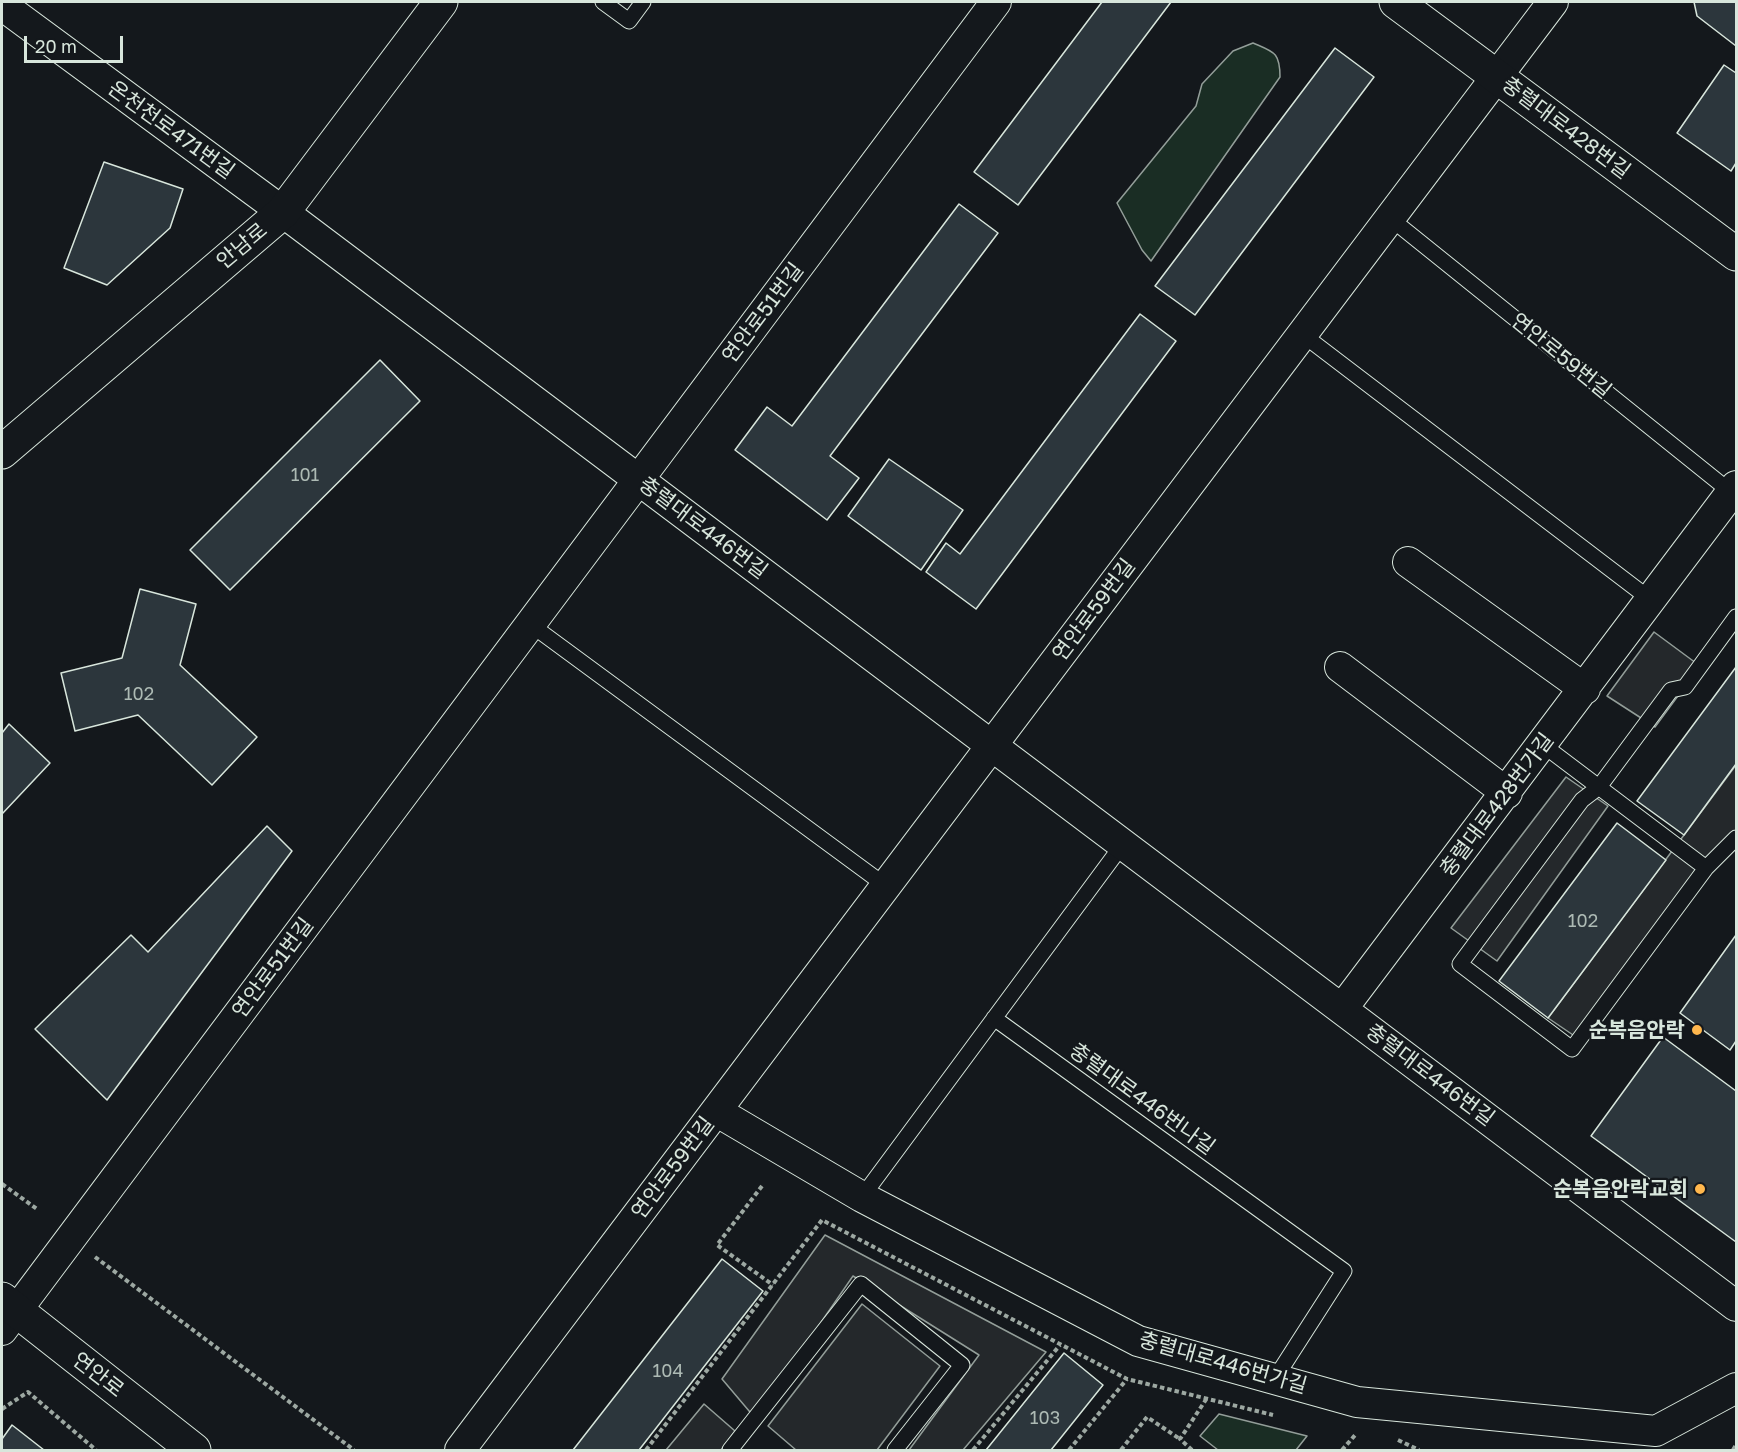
<!DOCTYPE html>
<meta charset="utf-8">
<style>
body{margin:0}
#map{position:relative;width:1738px;height:1452px;overflow:hidden;background:#14181c;font-family:"Golos Text",sans-serif}
canvas{display:block}
.frame{position:absolute;inset:0;border:3px solid #d8e6dc;pointer-events:none}
.scale{position:absolute;left:24px;top:36px;width:99px;height:27px;box-sizing:border-box;border:3px solid #d8e6dc;border-top:0;padding-left:8px;font-size:18px;line-height:21px;white-space:nowrap;color:#d8e6dc;-webkit-text-stroke:4px #14181c;paint-order:stroke}
</style>
<div id="map">
<canvas width="1738" height="1452"></canvas>
<div class="frame"></div>
<div class="scale">20 m</div>
</div>
<script>
const ctx = document.querySelector('canvas').getContext('2d');
ctx.lineJoin = 'round';
function fill(path, color) { ctx.fillStyle = color; ctx.fill(path, 'evenodd'); }
function strokePath(path, color, width, dash) { ctx.strokeStyle = color; ctx.lineWidth = width; ctx.lineCap = dash ? 'butt' : 'round'; ctx.setLineDash(dash || []); ctx.stroke(path); }
function label(font, color, halo, rows, align = 'center') {
  ctx.font = font + ' "Golos Text","Noto Sans KR",sans-serif'; ctx.lineWidth = 4.5; ctx.setLineDash([]); ctx.textBaseline = 'middle'; ctx.strokeStyle = halo; ctx.fillStyle = color; for (const [text, x, y, turn = 0] of rows) {
    ctx.save(); ctx.translate(x, y); ctx.rotate((+turn || 0) * Math.PI / 180); ctx.textAlign = isNaN(turn) ? turn : align; if (halo) ctx.strokeText(text, 0, 0); ctx.fillText(text, 0, 0); ctx.restore();
  }
}
const green = new Path2D(`
 M1253,43C1274,52 1280,52 1280,77L1151,261L1142,250L1117,203L1196,106L1202,84L1233,51Z
 M1219,1414L1307,1436L1296,1450H1218L1200,1436Z`);
const parking = new Path2D(`
 M1654,632L1700,666L1655,727L1607,696Z
 M1736,765V840L1579,1039L1548,1018Z
 M1566,777L1608,806L1497,961L1451,928Z
 M825,1235L1046,1352L963,1450H909L979,1355L853,1276L755,1418L722,1379Z
 M862,1304L940,1366L877,1450H796L768,1426Z
 M704,1404L735,1431L721,1450H666Z`);
const building = new Path2D(`
 M1102,2H1171L1018,205L974,172Z
 M1694,2H1736V46L1697,16Z
 M1335,48L1374,77L1195,315L1155,286Z
 M1724,65L1736,73V163L1731,171L1677,133Z
 M104,162L183,189L170,228L107,285L64,268Z
 M959,204L998,233L830,456L859,478L827,520L735,450L767,407L792,426Z
 M1140,314L1176,341L976,609L926,572L946,543L960,554Z
 M380,360L420,401L230,590L190,550Z
 M889,459L963,510L921,570L848,516Z
 M140,589L196,604L180,665L257,737L212,785L138,715L75,731L61,673L122,658Z
 M1736,667V764L1684,835L1637,801Z
 M9,724L50,763L2,814V733Z
 M1617,823L1666,860L1548,1018L1499,981Z
 M267,826L292,851L107,1100L35,1029L131,935L148,952Z
 M1736,935V1041L1730,1050L1680,1013Z
 M1663,1037L1736,1091V1242L1591,1136Z
 M722,1259L763,1291L639,1450H573Z
 M1064,1353L1103,1385L1051,1450H986Z
 M12,1425L44,1450H2V1439Z`);
const path = new Path2D(`
 M2,1184L37,1209
 M762,1186L717,1245L773,1285
 M95,1257L354,1450
 M2,1409L28,1392L96,1450
 M1398,1440L1419,1450
 M646,1450L822,1220L1127,1379L1273,1415
 M973,1450L1060,1345
 M1069,1450L1127,1379
 M1121,1450L1147,1417L1180,1439
 M1192,1450L1180,1439L1207,1398
 M1342,1450L1356,1434
 M1733,1450L1736,1445`);
const lane = new Path2D(`
 M603,2L629,21L643,2
 M1390,218L1732,493
 M1302,334L1651,600
 M1736,617L1685,687L1671,690L1599,787L1582,800L1460,964L1572,1049L1706,868L1736,838
 M530,624L886,886
 M1543,745L1706,868
 M994,1018L1344,1271L1276,1377
 M862,1197L1123,844
 M730,1450L861,1284L962,1365L895,1450`);
const street = new Path2D(`
 M2,5L283,212L1736,1306
 M1408,562L1585,689
 M1340,667L1507,793
 M1342,1009L1736,486
 M716,1111L862,1197L1138,1341L1357,1402L1656,1431L1736,1388
 M2,1330L996,2
 M460,1450L1553,2`);
const secondary = new Path2D(`
 M1396,2L1736,254
 M2,452L283,212L441,2
 M2,1299L194,1450`);
const markers = [
 [1697,1030,6,"#ffb74d"],
 [1700,1189,6,"#ffb74d"]
];
const numberNames = [
 ["101",305,475],
 ["102",139,694],
 ["102",1583,921],
 ["104",668,1371],
 ["103",1045,1418]
];
const streetNames = [
 ["충렬대로428번길",1566,128,37],
 ["온천천로471번길",171,130,36],
 ["안남로",242,246,-40],
 ["연안로51번길",763,313,-53],
 ["연안로59번길",1561,356,39],
 ["충렬대로446번길",703,528,37],
 ["연안로59번길",1094,610,-53],
 ["충렬대로428번가길",1497,805,-53],
 ["연안로51번길",273,968,-53],
 ["충렬대로446번길",1430,1075,37],
 ["충렬대로446번나길",1142,1099,36],
 ["연안로59번길",673,1168,-53],
 ["충렬대로446번가길",1223,1363,16],
 ["연안로",98,1375,38]
];
const poiNames = [
 ["순복음안락",1685,1030],
 ["순복음안락교회",1688,1189]
];
fill(green, '#1a2d24');
strokePath(green, '#939e99', 1.5);
fill(parking, '#24282b');
strokePath(parking, '#939e99', 1.5);
fill(building, '#2c363c');
strokePath(building, '#d8e6dc', 1.5);
strokePath(lane, '#d8e6dc', 17);
strokePath(street, '#d8e6dc', 32);
strokePath(secondary, '#d8e6dc', 35);
strokePath(path, '#9da8a2', 4, [4.5, 3]);
strokePath(lane, '#14181c', 15);
strokePath(street, '#14181c', 30);
strokePath(secondary, '#14181c', 33);
for (const [x, y, r, color] of markers) { const dot = new Path2D(); dot.arc(x, y, r, 0, 2 * Math.PI); ctx.fillStyle = color; ctx.fill(dot); strokePath(dot, '#14181c', 2); }
label('18px', '#adbab4', null, numberNames);
label('21px', '#d8e6dc', '#14181c', streetNames);
label('bold 21px', '#d8e6dc', '#14181c', poiNames, 'right');
</script>
